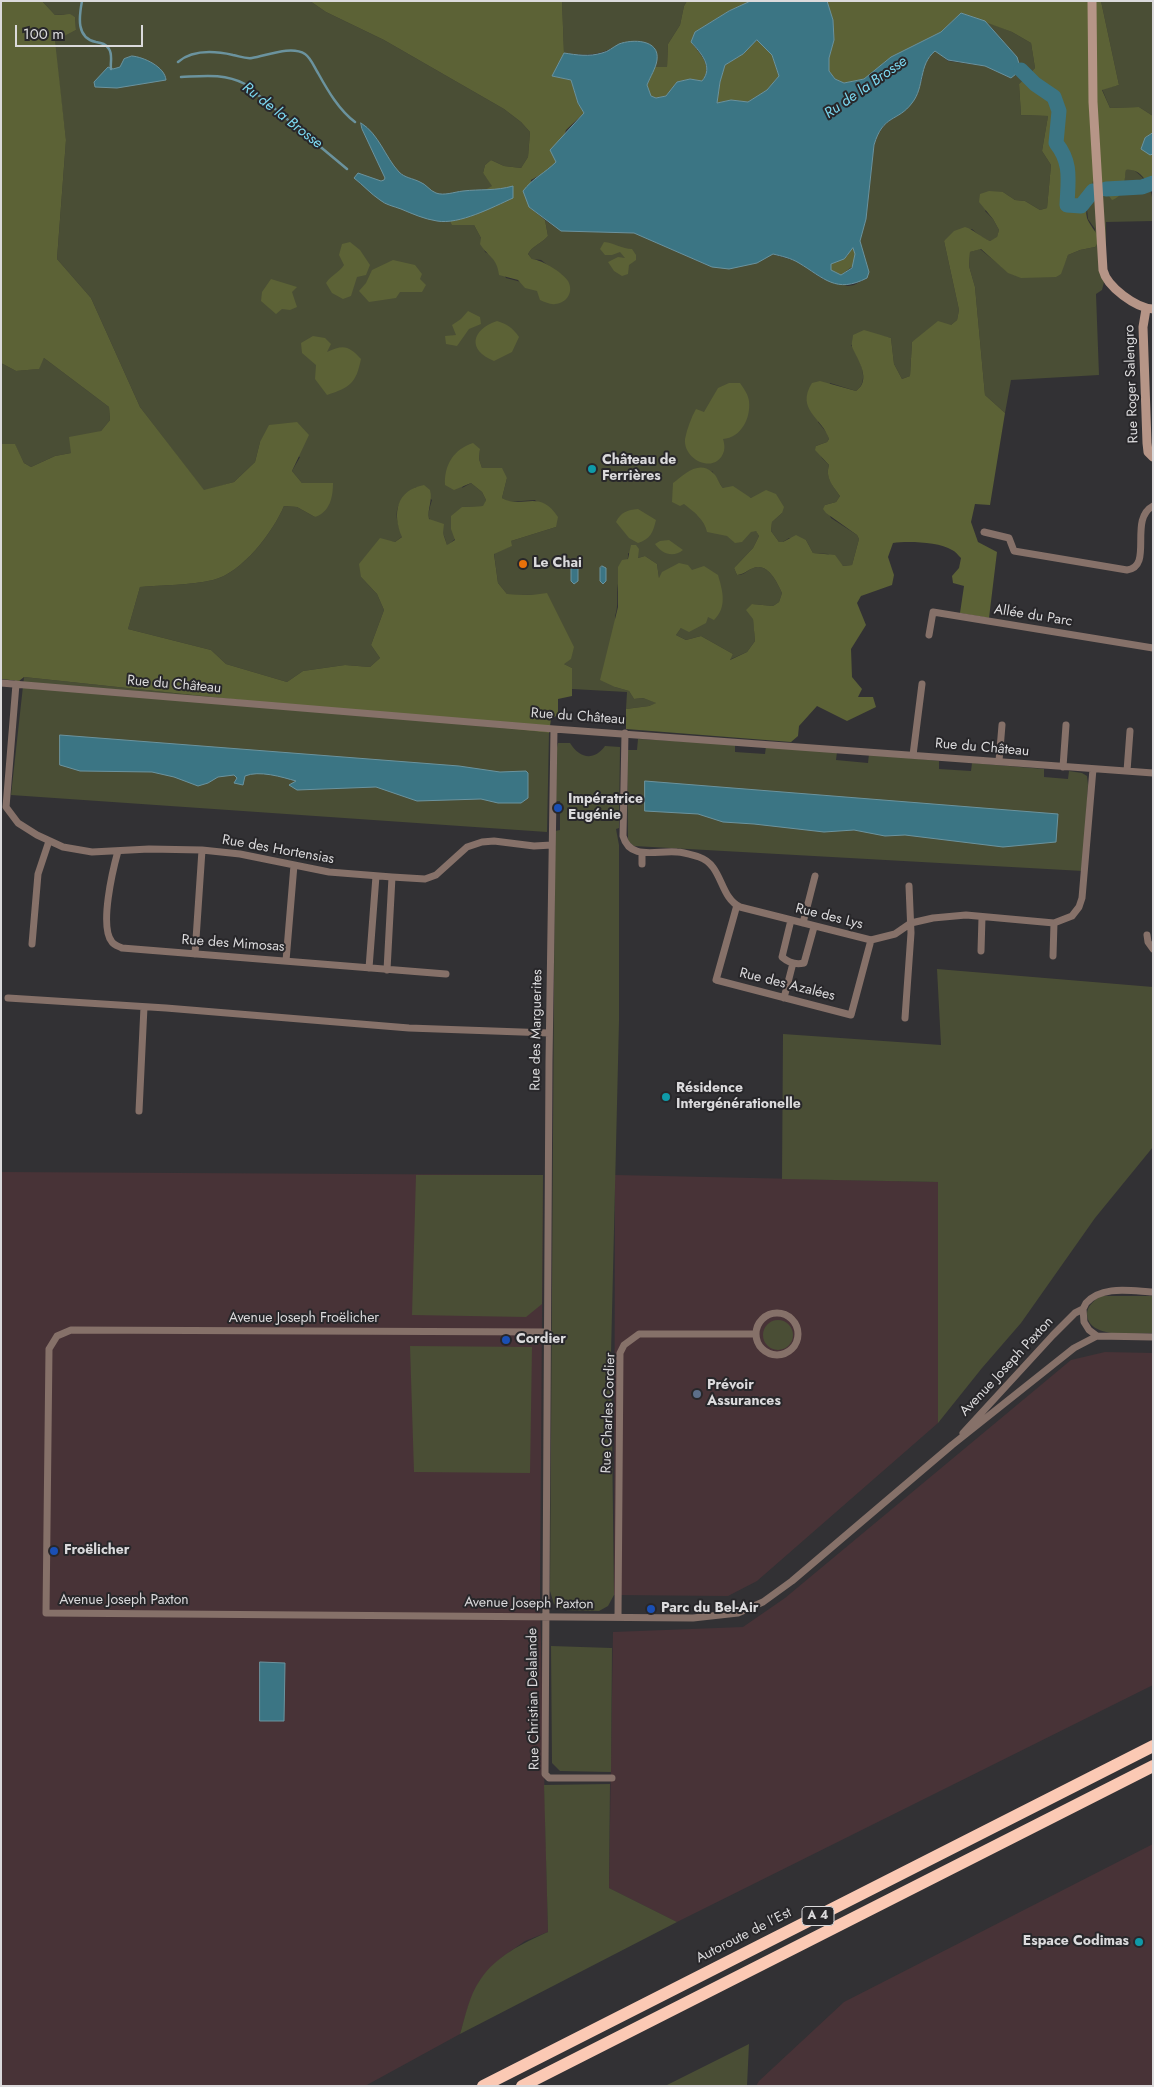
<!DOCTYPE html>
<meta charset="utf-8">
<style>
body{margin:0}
#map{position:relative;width:1154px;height:2087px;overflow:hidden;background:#323134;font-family:Jost,sans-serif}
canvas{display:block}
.frame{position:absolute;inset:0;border:2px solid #dbdadc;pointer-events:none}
.scale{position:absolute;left:15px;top:25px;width:128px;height:22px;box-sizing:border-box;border:2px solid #dbdadc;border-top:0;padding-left:6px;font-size:15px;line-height:18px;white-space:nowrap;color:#dbdadc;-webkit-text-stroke:4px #28272a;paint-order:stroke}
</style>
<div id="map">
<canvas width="1154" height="2087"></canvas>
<div class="frame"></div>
<div class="scale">100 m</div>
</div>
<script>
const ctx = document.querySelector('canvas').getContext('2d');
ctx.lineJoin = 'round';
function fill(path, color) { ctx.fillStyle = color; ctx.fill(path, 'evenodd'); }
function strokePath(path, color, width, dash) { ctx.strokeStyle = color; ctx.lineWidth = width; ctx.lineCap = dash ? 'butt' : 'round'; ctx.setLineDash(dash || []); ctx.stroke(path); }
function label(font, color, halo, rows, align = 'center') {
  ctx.font = font + ' Jost,sans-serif'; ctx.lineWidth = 4; ctx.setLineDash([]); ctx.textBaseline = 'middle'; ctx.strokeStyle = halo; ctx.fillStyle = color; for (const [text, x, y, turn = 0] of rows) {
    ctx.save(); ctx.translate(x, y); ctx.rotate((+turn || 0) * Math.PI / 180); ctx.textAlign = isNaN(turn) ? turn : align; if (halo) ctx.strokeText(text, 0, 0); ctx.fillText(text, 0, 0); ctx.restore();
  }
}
const industrial = new Path2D(`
 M1,1172L543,1175L540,1601L548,1932L525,1941L501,1958L480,1980L468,2007L460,2034L365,2086H1Z
 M615,1175L938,1182V1423L757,1581L728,1596L614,1595Z
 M1105,1352L1153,1353V1685L677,1922L609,1888L613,1632L743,1627L785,1598L1071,1360Z
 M1153,1844V2086H756L759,2081L844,2002Z`);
const green = new Path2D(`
 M42,1H310L326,12L384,40L504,109L521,122L530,132L528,157L521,168L504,166L491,160L485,165L483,173L493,186L474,196L467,225H474L481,238L485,252L493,256L506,278L529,284L563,277L541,260L532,259L528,254C532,246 542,243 548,236L545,220L561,231L634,233L712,267L757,263L772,254L796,261L823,279L848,286L854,285L867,278L866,264L860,241L866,219L874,146L876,137L885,124L908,108L922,80L924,64L935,50L948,61L985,66L1011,78L1021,70L1017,57L985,21L1012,32L1031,43L1035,68L1019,84L1021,115L1048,116L1042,151L1051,165L1047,208L1040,210L1025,201L1015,200L1003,192L985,211L993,219L999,230L997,238L990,241L982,238L972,229L944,241L959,310L957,320L951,325L912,342L910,376L902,379L894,364L891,338L882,336L851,345C859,357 871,381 856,391L830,383L818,422L827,433L829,439L827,442L816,446L822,458L829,465C825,477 833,486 840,496L836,502L825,505L831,518L857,535L859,539L852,565L843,566L828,554L813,553L806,540L789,538L783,542H779L771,531L772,522L782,513L762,499L733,496L722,487L712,471L690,507L697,515L755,528L759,536L753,548L734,568L737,575C744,575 745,572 751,569C767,560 777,582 782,593L779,602L773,606L752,604L755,641L747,652L729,660L733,654L701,636L686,640L676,635L681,628L692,570L659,578L657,564L645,556L638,558L628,553C629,565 621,573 618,584C616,596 619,605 615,616V687L629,691L634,699L643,698L657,703L649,706L626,709L627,692L572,689V668L564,664L532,595L507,594L498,583L494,553L511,546V541L556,527L535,500L509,502L502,498L507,478L495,468H482L479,459L480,449L462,488L471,483L482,492L486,500L484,506L462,507L455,539L447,546C446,542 445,537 443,534C434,516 423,528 432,500L416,487C395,502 392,513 403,536L395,542L387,541L361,577L377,594L384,610L371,645L380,658L370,667L345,665L303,671L287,682L226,664L211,650L128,629L140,587C164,585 190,585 213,580C242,573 273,532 284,506L297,507L315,517L333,483H302L292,471L300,457L260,442L255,462L234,482L204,491L140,407L91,298L57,259L66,140L54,41L76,30L75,17L64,14L55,15Z
 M562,1H687L684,6L680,25L668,44L667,67H654L657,59L620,44C599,56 588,56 564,53Z
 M1101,1H1153V116L1139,107L1110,108L1102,89L1119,85Z
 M1132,169C1154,184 1153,196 1153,221L1106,222V274L1102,290L1096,294L1099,375L1011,380L1005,413L985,395L975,287L969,266L970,252L980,249C1021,282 1013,283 1064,264L1068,255L1080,250L1095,247V229L1088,219L1087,209L1093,180L1122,194L1126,170Z
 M44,358L109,407L110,420L101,431L71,453L55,456L31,467L24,463L15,445L1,444V363L16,371L38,369Z
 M24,677L549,733L547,832L11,795Z
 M638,739L735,744V752L765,754L766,746L837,752L836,760L868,763L869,754L939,761V769L971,771L972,763L1044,769V777L1068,779L1069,771L1082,773L1087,776L1088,785L1083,871L634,846L628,841L627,750H637Z
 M558,743H570C580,759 594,761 605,746L620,747L619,828L616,829L619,845V1021L611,1354L614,1595L608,1606L599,1611L564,1610L554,1604L550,1591L555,831L560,830V801H556V752Z
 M937,969L1153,987V1147L1095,1218L1021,1323L982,1368L938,1423V1182L782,1179L783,1034L941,1045Z
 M416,1175H543L542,1304L526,1317L412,1315Z
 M1100,1296H1153V1333C1136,1333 1088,1340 1087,1314C1087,1306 1094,1301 1100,1296Z
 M763 1335a15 15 0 1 1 30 0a15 15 0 1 1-30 0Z
 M410,1346L532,1347L530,1473L414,1472Z
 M551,1646L612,1648L611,1772L560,1771L552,1763Z
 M610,1784L609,1888L677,1922L460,2034C465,2017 469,1996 480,1980C496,1956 523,1943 548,1932L544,1785Z
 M749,2044L747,2086H665Z`);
const forest = new Path2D(`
 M1,1H42L55,15L70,14L75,17L76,30L55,41L66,140L57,259L91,298L140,407L204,490L234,482L255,462L260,442L269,425L297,422L309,435L292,471L302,483H333C333,497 330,512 315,517L297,507L284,506C273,532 242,573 213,580C190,585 164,585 140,587L128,629L211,650L226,664L287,682L303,671L345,665L370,667L380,658L371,645L384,610L377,594L361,577L359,564L380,538L395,542L402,537C392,514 396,490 424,485L430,490C433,501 427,509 429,519L444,524L443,533L447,545L455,540L451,529V516L462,507L483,506L486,500L482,492L471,483L454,490L445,485C444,465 454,449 473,443L480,449L479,459L482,468H502L507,478L502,498C523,510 539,488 558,517L556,527L511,541L512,546L494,554L498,583L507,594L532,595L547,593L574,647L571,659L564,664L572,668V696L558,699V715L551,719L549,733L24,677L19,681L1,679V444H15L24,463L31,467L55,456L71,453L69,437L101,431L110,420L109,407L44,358L39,369L16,371L1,363Z
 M310,1H562L564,53L552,76L571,80L578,103L584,113L566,130L556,162L547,171L531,180L529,207L545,220L548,236C542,243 532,246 528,254L532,259C542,260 562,272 568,281C574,292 567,303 555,304C551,305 545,302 540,300L537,291L525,288L518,280L499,275C497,257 488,257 480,244L481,238L474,225H452L447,215L474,196L492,186L483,173L485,165L491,160L504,166L521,168L528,157L530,132L521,122L504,109L384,40L326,12Z
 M687,1H751L729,11L695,32L691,42C700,54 714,67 702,81L690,79L677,82L666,96L656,98L651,96L647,85L654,67H667L668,44L680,25L684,6Z
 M827,1H1101L1119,85L1102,90L1110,108L1139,107L1153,116V133L1145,138L1150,155L1153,154V192C1146,181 1140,168 1126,170C1124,183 1125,196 1112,200L1100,184L1093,181C1091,192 1084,207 1087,218C1089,224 1097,233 1100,240L1095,247L1080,250L1068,255L1061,274L1056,277L1021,278L1008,273L981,249L970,252L969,266L975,287L985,395L1005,413L990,505L975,504L971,522L978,542L997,552L989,618L960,613L964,586L953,583L952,576L959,568L961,558C958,555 955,551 952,550C939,542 908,541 893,543L888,557L894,575L892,585L861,596L857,603L866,625L851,649L852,677L862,689L858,697H873L876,707L847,721L817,706L799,726L798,736L791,742L626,729V709L649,706L656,703L643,698L634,699L629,691L615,687L600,680L618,607V567L622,560L628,559L631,545H636L639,549L638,558L645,556L657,564L659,578L662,572L679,563L688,565L692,570L704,566L718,575C723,592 727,607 714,620L708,617L706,623L689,632L681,628L676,635L686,640L701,636L733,654L730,660L747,652L755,641L753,619L746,610L752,604L773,606L779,602L782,593C777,582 767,560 751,569C745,572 744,574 737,575L734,568L753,548L759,536L756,531L751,532L742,542L735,543L727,536L707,532C705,520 693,511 684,504L680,506L672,502L673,483C684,475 698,460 712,472C717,475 719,484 723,488L733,486L751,498L766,490L776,494L784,507L782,513L772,522L771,531L779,542H783L796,535L806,540L813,553L835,555L843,566L852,565L859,539L857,535L826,513L823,509L825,505L836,502L840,496C833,486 825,478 829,465L815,450L816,446L827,442L829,439C823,418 795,410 812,383L820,381L856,391C872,380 858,360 852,347C851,343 853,339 853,335L864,330L891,338L894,364L902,379L910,376L912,342L938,321L951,325L957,320L959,310L944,241L954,231L965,227C975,230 980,237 990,241L997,237L999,230L993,219L979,202L980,194L989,191L1003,192L1015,200L1025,201L1040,210L1047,208L1051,165L1042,151L1048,116L1021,115L1019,84L1035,68L1031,43L1012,32L961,13L941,32L891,57L864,79L844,83L835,79L829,71V58L834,39L833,20Z
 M757,40L772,55L779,76L767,90L748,102L731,100L716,103L720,82L725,65L743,54Z
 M350,242L360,250L370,265L366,275L357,277L351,296L343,299L332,293L326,283C331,275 339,273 344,265L339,255L342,244Z
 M604,242C615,243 622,249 632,249L636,255V260L629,265L628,274L622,276L614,271L608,262L618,257L625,258L620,252L612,255H605L600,249Z
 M852,248L856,251L853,266L841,275L831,270V264L847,256Z
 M393,260L415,265L422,274L420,279L426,285L422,292H400L396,298L369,302L359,291L366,283L372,270Z
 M271,279L297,287L292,292L297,307L290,310L282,309L276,314L261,301L262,292Z
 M468,311L480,317L481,324L469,329L457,346L446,344L445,336L456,335L452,325L461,319Z
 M497,321C507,324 513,328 519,337L512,352L494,361C467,350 471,330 497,321Z
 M313,336L325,338L331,344L327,352C344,344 349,346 361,359C356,383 351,387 327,395L315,379L316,365L302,353L301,343Z
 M729,383H740C744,389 748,394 749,401C751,418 741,438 723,439C724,442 725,447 724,451C717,475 683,461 685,439C687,429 691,418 696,409L704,412L718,388Z
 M638,509L656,520C653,533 650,539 638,543L629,538L616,522C621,512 627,510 638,509Z
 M669,540L683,550C673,558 662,554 655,544L660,541Z`);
const water = new Path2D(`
 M751,1H827L833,20L834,40L829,58V71L835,79L844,83L864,79L891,57L941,32L961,13L985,21L1017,57L1021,70L1011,78L985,66L948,60L935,51C918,65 925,87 912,103C898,122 883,114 874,145L866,219L860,241L869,272L867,278C836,294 824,278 799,263C791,258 781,256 773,254L757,263L729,269L712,267L634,233L561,231L529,207L523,191C533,178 545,173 556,162L550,150L584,113L578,103L571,80L552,76L564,53C577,55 589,57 602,53C608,52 613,47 619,44C632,39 660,39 657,60C656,68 650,77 647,85L651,96L656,98L666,96L677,82L690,79L702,81C714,67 701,53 691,42L695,32L729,11ZM757,40L772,55L779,76L767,90L748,102L731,100L717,103L720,82L725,65L743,54ZM853,248L855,254L852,268L841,275L831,270V264L844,259Z
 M132,56C144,57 165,67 166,80L117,88L95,87L94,82L108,67L113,69L120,67L124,59Z
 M361,123C379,134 385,157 399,172C405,178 412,178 420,182C426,184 430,191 436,193C444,196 454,192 463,191C480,189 496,191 513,186V198C493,207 459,225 437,221C424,219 413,214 401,209C393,206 386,205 380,200C371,194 363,185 354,178L358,173L381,181L384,180L385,178L362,129Z
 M1153,133V154L1150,155L1141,149L1145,138Z
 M575,566L578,568V581L574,584L571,581V568Z
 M602,566L606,568V581L603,584L600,581V568Z
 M60,735L459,766L500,772L526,771L528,773V798L521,803H498L481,799L417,801L376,787L297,790L289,785L296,781C282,777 259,770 245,776L243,785L234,783L237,778L234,775L218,777L208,783L198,786L174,777L152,772L80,771L60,765Z
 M645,781L1058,814L1056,842L1003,847L905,835L885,836L854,830L824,832L754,824L723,822L698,814L645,811Z
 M260,1662L285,1663L284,1721H260Z`);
const stream = new Path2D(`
 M82,1C79,17 76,38 96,42C102,43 106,44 109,49C113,55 110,63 111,69
 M178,62C192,50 215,51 233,55C239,56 245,59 252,58C266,56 291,45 305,54C311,58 314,67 318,73C328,91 339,110 355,122
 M181,77C203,76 224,73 245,84L347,169`);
const river = new Path2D(`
 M1021,70L1035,84L1054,97L1059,111L1056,143C1072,163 1068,180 1067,205L1081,206L1093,191
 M1106,189L1142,187L1153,183`);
const street = new Path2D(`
 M984,532L1009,538L1014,551L1127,570C1154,567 1128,519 1153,506
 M929,635L933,612L1153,648
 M1,683L554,729L1153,773
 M16,684L6,807L18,823L37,835L63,847L92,852L149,849L202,850L240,854L329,872L392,877L425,879L436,875L467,847L482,842L494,841L534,846L552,845
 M554,729L549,1061L545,1774L549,1778H612
 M625,733L623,836C630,861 657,850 677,852C684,852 692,855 699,857C723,865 719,897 740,907L871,940L895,934L911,923L933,918L966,915L1054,923L1072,916L1079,907L1082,898L1093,769
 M913,755L922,684
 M999,761L1002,725
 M1063,767L1066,725
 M1127,771L1130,731
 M118,851C113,869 99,927 112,942C114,945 118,946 122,948L446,974
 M642,864V853
 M737,905L716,980L851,1015L871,940
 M791,920L782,957C789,963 796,965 804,963L814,927
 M803,923L815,876
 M1147,935L1148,942L1153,949
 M32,944L38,874L49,841
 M981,951L982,917
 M195,954L202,850
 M1053,956L1054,923
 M286,961L294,865
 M369,968L376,876
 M387,970L392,877
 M8,998L166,1008L409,1028L549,1033
 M784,998L793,963
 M905,1018L911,933L909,886
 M139,1111L144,1007
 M1153,1292C1131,1291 1102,1285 1086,1303L1083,1309L1084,1322L1089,1330L1097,1336L1153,1337
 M756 1334a21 21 0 1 1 42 0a21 21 0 1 1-42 0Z
 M548,1332L71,1330L57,1336L49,1349L46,1613L693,1618L738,1613L763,1602L792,1581L952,1445L1074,1348L1097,1336
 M963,1433L1053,1335L1075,1313L1083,1309
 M618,1617L620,1353L624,1345L639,1334H756`);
const secondary = new Path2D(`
 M1092,1L1093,102L1103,270C1107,287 1136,308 1153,309
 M1146,309L1143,327L1147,443L1148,452L1153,457`);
const highway = new Path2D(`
 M483,2086L1153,1746
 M522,2086L1153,1766`);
const markers = [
 [592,469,5,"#0f9aa8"],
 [523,564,5,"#e8710a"],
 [558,808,5,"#1a4fb4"],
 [666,1097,5,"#0f9aa8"],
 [506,1340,5,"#1a4fb4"],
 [697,1394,5,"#5c6f8a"],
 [54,1551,5,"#1a4fb4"],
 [651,1609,5,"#1a4fb4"],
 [1139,1942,5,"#0f9aa8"]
];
const shields = [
 [818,1916,32]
];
const shieldNames = [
 ["A 4",818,1916]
];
const streetNames = [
 ["Rue Roger Salengro",1132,384,-92],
 ["Allée du Parc",1033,616,9],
 ["Rue du Château",174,685,5],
 ["Rue du Château",578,717,4],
 ["Rue du Château",982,748,5],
 ["Rue des Hortensias",278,850,10],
 ["Rue des Lys",829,917,14],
 ["Rue des Mimosas",233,944,4],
 ["Rue des Azalées",787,985,14],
 ["Rue des Marguerites",537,1030,-89],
 ["Avenue Joseph Froëlicher",304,1319],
 ["Avenue Joseph Paxton",1007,1367,-47],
 ["Rue Charles Cordier",609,1413,-88],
 ["Avenue Joseph Paxton",124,1601],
 ["Avenue Joseph Paxton",529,1604,1],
 ["Rue Christian Delalande",534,1699,-91],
 ["Autoroute de l’Est",744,1936,-27]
];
const poiNames = [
 ["Château de",602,461],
 ["Ferrières",602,477],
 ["Le Chai",533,564],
 ["Impératrice",568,800],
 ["Eugénie",568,816],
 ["Résidence",676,1089],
 ["Intergénérationelle",676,1105],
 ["Cordier",516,1340],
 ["Prévoir",707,1386],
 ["Assurances",707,1402],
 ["Froëlicher",64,1551],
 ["Parc du Bel-Air",661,1609],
 ["Espace Codimas",1129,1942,"right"]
];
const waterNames = [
 ["Ru de la Brosse",866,88,-35],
 ["Ru de la Brosse",282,116,38]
];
fill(industrial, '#483337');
fill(green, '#4a4e35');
fill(forest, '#5c6236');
fill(water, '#3b7584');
strokePath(water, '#6b939e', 1);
strokePath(stream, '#6b939e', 2.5);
strokePath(river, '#3b7584', 15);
strokePath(street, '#867169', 7);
strokePath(secondary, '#b69587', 9);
strokePath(highway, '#fbc9b4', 12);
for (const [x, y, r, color] of markers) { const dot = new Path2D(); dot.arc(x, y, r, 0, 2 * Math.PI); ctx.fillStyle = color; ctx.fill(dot); strokePath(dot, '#28272a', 2); }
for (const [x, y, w] of shields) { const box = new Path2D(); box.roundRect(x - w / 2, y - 9.5, w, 19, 4); ctx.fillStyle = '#28272a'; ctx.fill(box); strokePath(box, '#dbdadc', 1); }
label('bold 12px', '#dbdadc', null, shieldNames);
label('14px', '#dbdadc', '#28272a', streetNames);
label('bold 14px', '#dbdadc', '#28272a', poiNames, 'left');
label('italic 15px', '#7cd9f1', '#28272a', waterNames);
</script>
